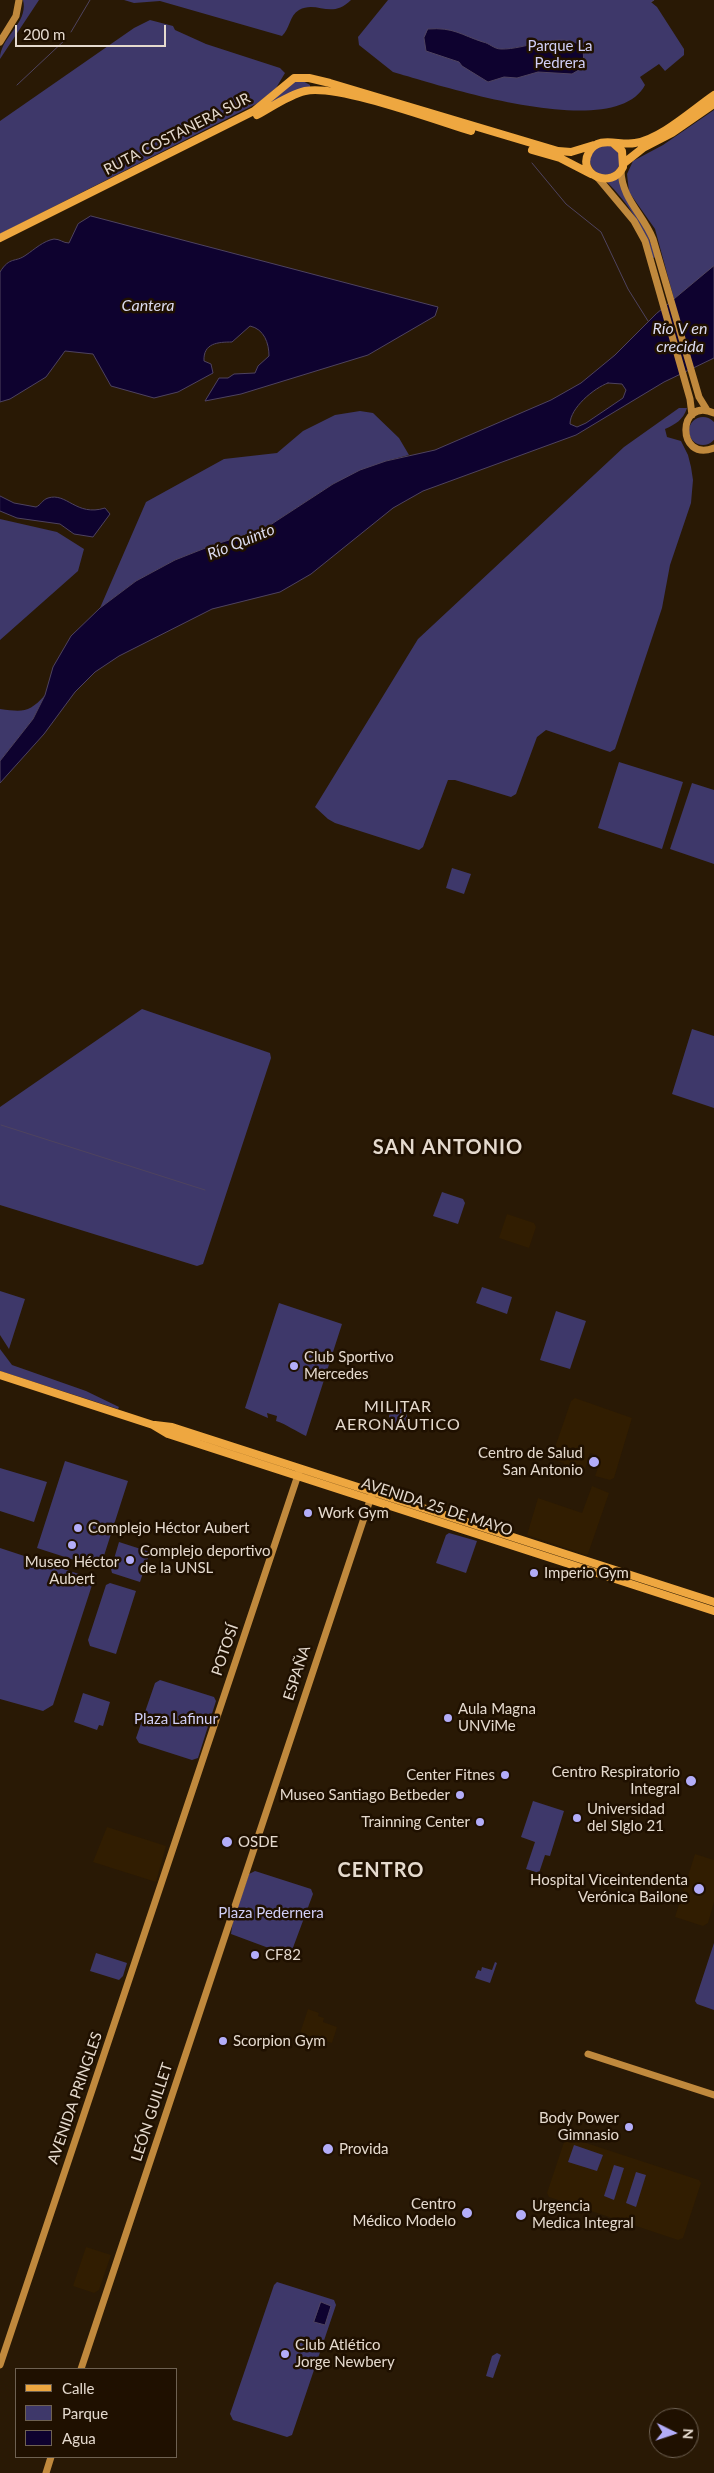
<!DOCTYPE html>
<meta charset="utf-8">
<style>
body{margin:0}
#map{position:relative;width:714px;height:2473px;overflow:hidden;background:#291905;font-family:Lato,sans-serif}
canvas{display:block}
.legend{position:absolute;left:15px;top:2368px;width:162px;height:90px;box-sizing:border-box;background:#1f1000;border:1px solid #6e6152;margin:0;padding:6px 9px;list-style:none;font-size:15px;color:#e5dace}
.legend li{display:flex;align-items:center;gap:10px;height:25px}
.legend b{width:25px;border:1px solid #6e6152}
.north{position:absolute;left:649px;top:2408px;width:50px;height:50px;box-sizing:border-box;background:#1f1000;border:1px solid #6e6152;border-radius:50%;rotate:94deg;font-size:14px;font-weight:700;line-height:20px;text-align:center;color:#e5dace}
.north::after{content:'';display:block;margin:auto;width:18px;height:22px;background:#b3adf9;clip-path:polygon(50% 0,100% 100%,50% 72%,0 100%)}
.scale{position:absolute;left:15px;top:25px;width:151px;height:22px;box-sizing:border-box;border:2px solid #e5dace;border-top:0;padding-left:6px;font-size:15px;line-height:18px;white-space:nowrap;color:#e5dace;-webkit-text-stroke:4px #1f1000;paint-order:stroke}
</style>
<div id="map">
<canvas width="714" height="2473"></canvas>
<ul class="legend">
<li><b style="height:6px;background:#eea740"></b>Calle</li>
<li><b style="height:14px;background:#3e386a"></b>Parque</li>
<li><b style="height:14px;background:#0e022f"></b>Agua</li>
</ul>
<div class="north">N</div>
<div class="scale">200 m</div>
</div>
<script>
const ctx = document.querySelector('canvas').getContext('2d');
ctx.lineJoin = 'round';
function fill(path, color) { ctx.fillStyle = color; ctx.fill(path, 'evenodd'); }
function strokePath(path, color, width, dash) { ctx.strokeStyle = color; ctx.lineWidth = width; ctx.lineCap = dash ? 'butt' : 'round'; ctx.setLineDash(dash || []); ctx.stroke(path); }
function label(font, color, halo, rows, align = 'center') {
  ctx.font = font + ' Lato,sans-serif'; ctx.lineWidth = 5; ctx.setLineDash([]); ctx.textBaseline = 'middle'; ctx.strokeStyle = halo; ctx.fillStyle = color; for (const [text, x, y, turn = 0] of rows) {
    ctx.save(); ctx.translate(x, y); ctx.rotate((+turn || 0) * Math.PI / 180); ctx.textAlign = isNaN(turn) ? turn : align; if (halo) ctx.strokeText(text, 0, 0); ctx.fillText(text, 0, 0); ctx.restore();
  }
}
const built = new Path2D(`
 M507,1214L534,1223L536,1227L529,1248L499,1238Z
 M575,1398L632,1418L614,1478L610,1480L595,1476L600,1462L596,1460L597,1455L590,1453L584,1473L563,1466L564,1463L551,1459L571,1401Z
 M592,1486L609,1493L588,1554L586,1555L527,1535L538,1498L582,1513Z
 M107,1827L166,1846L156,1882L93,1862Z
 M695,1854L714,1860V1902L708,1923L703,1926L675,1917Z
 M308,2009L319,2013L318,2016L324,2018L323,2022L337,2027L332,2043L300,2033Z
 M568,2137L699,2180L701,2183L683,2238L678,2240L549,2197L547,2193L565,2139Z
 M86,2247L111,2255L99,2290L94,2293L73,2286Z`);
const green = new Path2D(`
 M23,0H39L0,59C0,37 29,23 23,0Z
 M124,0H351C331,20 317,0 299,10C289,16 290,29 282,36L160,1L134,3Z
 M388,0H654L651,2L657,7L684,49V55L665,71L659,64L640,77L645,85C615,143 442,86 393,72L359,45L358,37Z
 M150,20L173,26L175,30L206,44L280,68L285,73L276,88L258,103L0,234V121L134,28Z
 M301,80L310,85V88L250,116L288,83Z
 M714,110V266L674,299L655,229L629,192L627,174L633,161L663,145Z
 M590 160a15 15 0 1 1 30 0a15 15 0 1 1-30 0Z
 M619,176L642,220L656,257L653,258C644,227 628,203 606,181Z
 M679,408H687C683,420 676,424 665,429L667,437L681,441L688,455L691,467L693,480L691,503L670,565L662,608L615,749L610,752L546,730L537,737L516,794L511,797L455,780H448L423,847L419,850L335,823L328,819L315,807L418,639L624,447Z
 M360,411L373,413L399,438L409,455L386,461L333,484L264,529L213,545L175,560L136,581L100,608L146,502L224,459L277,453L303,431L335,415Z
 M689 431a14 14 0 1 1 28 0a14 14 0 1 1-28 0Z
 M0,519L57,532L84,549L78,571L0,640Z
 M45,695L33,719L0,761V709C23,712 29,713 45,695Z
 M619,762L683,782L662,849L598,828Z
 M692,783L714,790V864L670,849Z
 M452,868L471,874L464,894L446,888Z
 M142,1009L270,1053L271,1058L203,1264L197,1266L0,1205V1107Z
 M692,1029L714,1036V1108L672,1094Z
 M442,1192L463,1199L465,1203L458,1224L433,1216Z
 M482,1287L512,1297L507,1314L476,1303Z
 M0,1291L25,1299L9,1349L0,1335Z
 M279,1303L342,1324L306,1436C295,1431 288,1425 276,1421L277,1416L267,1413L268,1418L245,1408Z
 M556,1311L586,1321L570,1369L540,1360Z
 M0,1349L12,1365L86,1391L119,1407L118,1409L0,1371Z
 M389 1417a9 9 0 1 1 18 0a9 9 0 1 1-18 0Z
 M65,1461L128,1481L101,1565L96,1567L37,1548Z
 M0,1468L47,1482L34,1522L0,1511Z
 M449,1533L477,1541L466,1573L436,1563L446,1535Z
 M119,1542L150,1552L140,1582L112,1573L111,1569Z
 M0,1548L94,1579L53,1705L43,1711L0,1699Z
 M110,1583L136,1591L116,1654L90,1646L88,1640L106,1585Z
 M160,1680L214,1697L216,1701L198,1758L192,1760L139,1743L136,1738L155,1683Z
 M83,1693L110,1702L103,1726L99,1725L97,1730L74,1722Z
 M533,1801L564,1811L550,1856L545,1855L539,1873L526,1869L535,1842L521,1837Z
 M255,1871L311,1889L313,1894L291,1953L274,1950L231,1934L233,1920L249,1874Z
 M714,1943V2010L697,2004L695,2001Z
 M96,1953L127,1963L123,1976L119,1980L90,1971Z
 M495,1962L497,1963L490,1983L475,1978L478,1970L481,1971L482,1967L492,1970Z
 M574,2145L603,2155L597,2171L568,2162Z
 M614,2165L624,2168L614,2200L604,2196Z
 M636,2172L646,2175L636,2207L626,2203Z
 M277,2282L334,2300L336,2305L292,2435L287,2437L233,2420L230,2414L274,2285Z
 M497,2353L501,2355L493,2378L486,2376L492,2356Z`);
const water = new Path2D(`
 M428,29C454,27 461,35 483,42C489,43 494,49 501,49C525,50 562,30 583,47L584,67L572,74L538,72L517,78L504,77L488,82L462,66L459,62L426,51L424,38Z
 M91,216L438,307L435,316L368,355L241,394L205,401L219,378H228L234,374L255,373L258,366L269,356C269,343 264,329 250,326L232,342C218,342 203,343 204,361L211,364L213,373L178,392L154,398L111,386L93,354L65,351L46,377L10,399L0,402V272C10,256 15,263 26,255C35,249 43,241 54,239C60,239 63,243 69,243L78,224Z
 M714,266V358L664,382L576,435L423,491L393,508L311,574L280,592L212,609L119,656L95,672L75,692L44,734L0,783V761L33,719L45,695L53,667L71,636L100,608L136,581L175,560L213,545L264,529L333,484L360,470L386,461L435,450L551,400L581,383L615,355L656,314ZM608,383L622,384L626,390L623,398L586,423L577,427L570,424C570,408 594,388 608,383Z
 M0,496L14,503L36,507C41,505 42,500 48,498C67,492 76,517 105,508L110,514L93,537L74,534L60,524L17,518L0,511Z
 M321,2302L331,2306L325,2325L314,2322Z`);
const stream = new Path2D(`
 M651,2L654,0
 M71,32L90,0
 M17,85L66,39
 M532,163L566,204L601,232L628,289L648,321
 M1,1125L205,1190`);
const secondary = new Path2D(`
 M0,42L16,16L19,0
 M621,171C622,199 643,214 653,239L699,397L707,410
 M598,178L634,221L645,241L690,399L692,415
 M714,413C677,396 676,463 714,448
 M588,2054L714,2095
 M0,2365L299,1472
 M81,2369L372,1494
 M46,2473L51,2457`);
const primary = new Path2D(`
 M257,115C272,107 288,95 305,91C338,84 435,120 471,131
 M613,143L622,151L623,167C612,190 576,175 589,152C598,135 619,146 635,143C661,139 692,110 714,95
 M532,150L560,158L591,174
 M624,163L643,148L672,133L714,104
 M0,238L254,111L294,78H309L330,83L558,151L571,152L594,145
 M0,1375L153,1425L168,1434L714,1611
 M155,1425L172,1427L714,1602`);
const markers = [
 [294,1366,5,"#b3adf9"],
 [594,1462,6,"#b3adf9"],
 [308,1513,5,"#b3adf9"],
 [78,1528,5,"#b3adf9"],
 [72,1545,5,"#b3adf9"],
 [130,1560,5,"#b3adf9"],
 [534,1573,5,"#b3adf9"],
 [448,1718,5,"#b3adf9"],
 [505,1775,5,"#b3adf9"],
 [691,1781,6,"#b3adf9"],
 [460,1795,5,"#b3adf9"],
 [577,1818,5,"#b3adf9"],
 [480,1822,5,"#b3adf9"],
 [227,1842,6,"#b3adf9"],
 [699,1889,6,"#b3adf9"],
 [255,1955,5,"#b3adf9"],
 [223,2041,5,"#b3adf9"],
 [629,2127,5,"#b3adf9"],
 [328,2149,6,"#b3adf9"],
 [467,2213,6,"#b3adf9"],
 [521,2215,6,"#b3adf9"],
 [285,2354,5,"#b3adf9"]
];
const parkNames = [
 ["Parque La",560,46],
 ["Pedrera",560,63],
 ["Plaza Lafinur",176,1719],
 ["Plaza Pedernera",271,1913]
];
const streetNames = [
 ["RUTA COSTANERA SUR",177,134,-27],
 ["AVENIDA 25 DE MAYO",437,1507,18],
 ["POTOSÍ",225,1650,-71],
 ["ESPAÑA",297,1673,-72],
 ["AVENIDA PRINGLES",75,2098,-71],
 ["LEÓN GUILLET",152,2112,-72]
];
const poiNames = [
 ["Club Sportivo",304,1357],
 ["Mercedes",304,1374],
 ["Centro de Salud",583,1453,"right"],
 ["San Antonio",583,1470,"right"],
 ["Work Gym",318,1513],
 ["Complejo Héctor Aubert",88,1528],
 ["Complejo deportivo",140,1551],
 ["de la UNSL",140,1568],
 ["Museo Héctor",72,1562,"center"],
 ["Aubert",72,1579,"center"],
 ["Imperio Gym",544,1573],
 ["Aula Magna",458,1709],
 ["UNViMe",458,1726],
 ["Centro Respiratorio",680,1772,"right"],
 ["Integral",680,1789,"right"],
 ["Center Fitnes",495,1775,"right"],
 ["Museo Santiago Betbeder",450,1795,"right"],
 ["Universidad",587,1809],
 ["del SIglo 21",587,1826],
 ["Trainning Center",470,1822,"right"],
 ["OSDE",238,1842],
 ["Hospital Viceintendenta",688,1880,"right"],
 ["Verónica Bailone",688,1897,"right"],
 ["CF82",265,1955],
 ["Scorpion Gym",233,2041],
 ["Body Power",619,2118,"right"],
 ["Gimnasio",619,2135,"right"],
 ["Provida",339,2149],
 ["Centro",456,2204,"right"],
 ["Médico Modelo",456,2221,"right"],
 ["Urgencia",532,2206],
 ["Medica Integral",532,2223],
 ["Club Atlético",295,2345],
 ["Jorge Newbery",295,2362]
];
const waterNames = [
 ["Cantera",148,306],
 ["Río V en",680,329],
 ["crecida",680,347],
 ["Río Quinto",241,542,-22]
];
const neighbourhoodNames = [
 ["MILITAR",398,1407],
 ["AERONÁUTICO",398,1425]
];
const districtNames = [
 ["SAN ANTONIO",448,1148],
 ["CENTRO",381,1871]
];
fill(built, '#311d01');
fill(green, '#3e386a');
fill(water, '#0e022f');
strokePath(water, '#4e435f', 1);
strokePath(stream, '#4e435f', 1);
strokePath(secondary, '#c0893d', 7);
strokePath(primary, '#eea740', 8);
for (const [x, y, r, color] of markers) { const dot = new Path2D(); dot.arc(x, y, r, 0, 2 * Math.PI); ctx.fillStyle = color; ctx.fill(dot); strokePath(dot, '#1f1000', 2); }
label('15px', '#d1cff7', '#1f1000', parkNames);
label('15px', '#e5dace', '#1f1000', streetNames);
label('15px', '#e5dace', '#1f1000', poiNames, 'left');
label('italic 16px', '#dbdaef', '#1f1000', waterNames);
ctx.letterSpacing = '1px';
label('16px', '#e5dace', '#1f1000', neighbourhoodNames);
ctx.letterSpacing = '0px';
ctx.letterSpacing = '1px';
label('bold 20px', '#e5dace', '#1f1000', districtNames);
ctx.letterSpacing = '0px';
</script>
